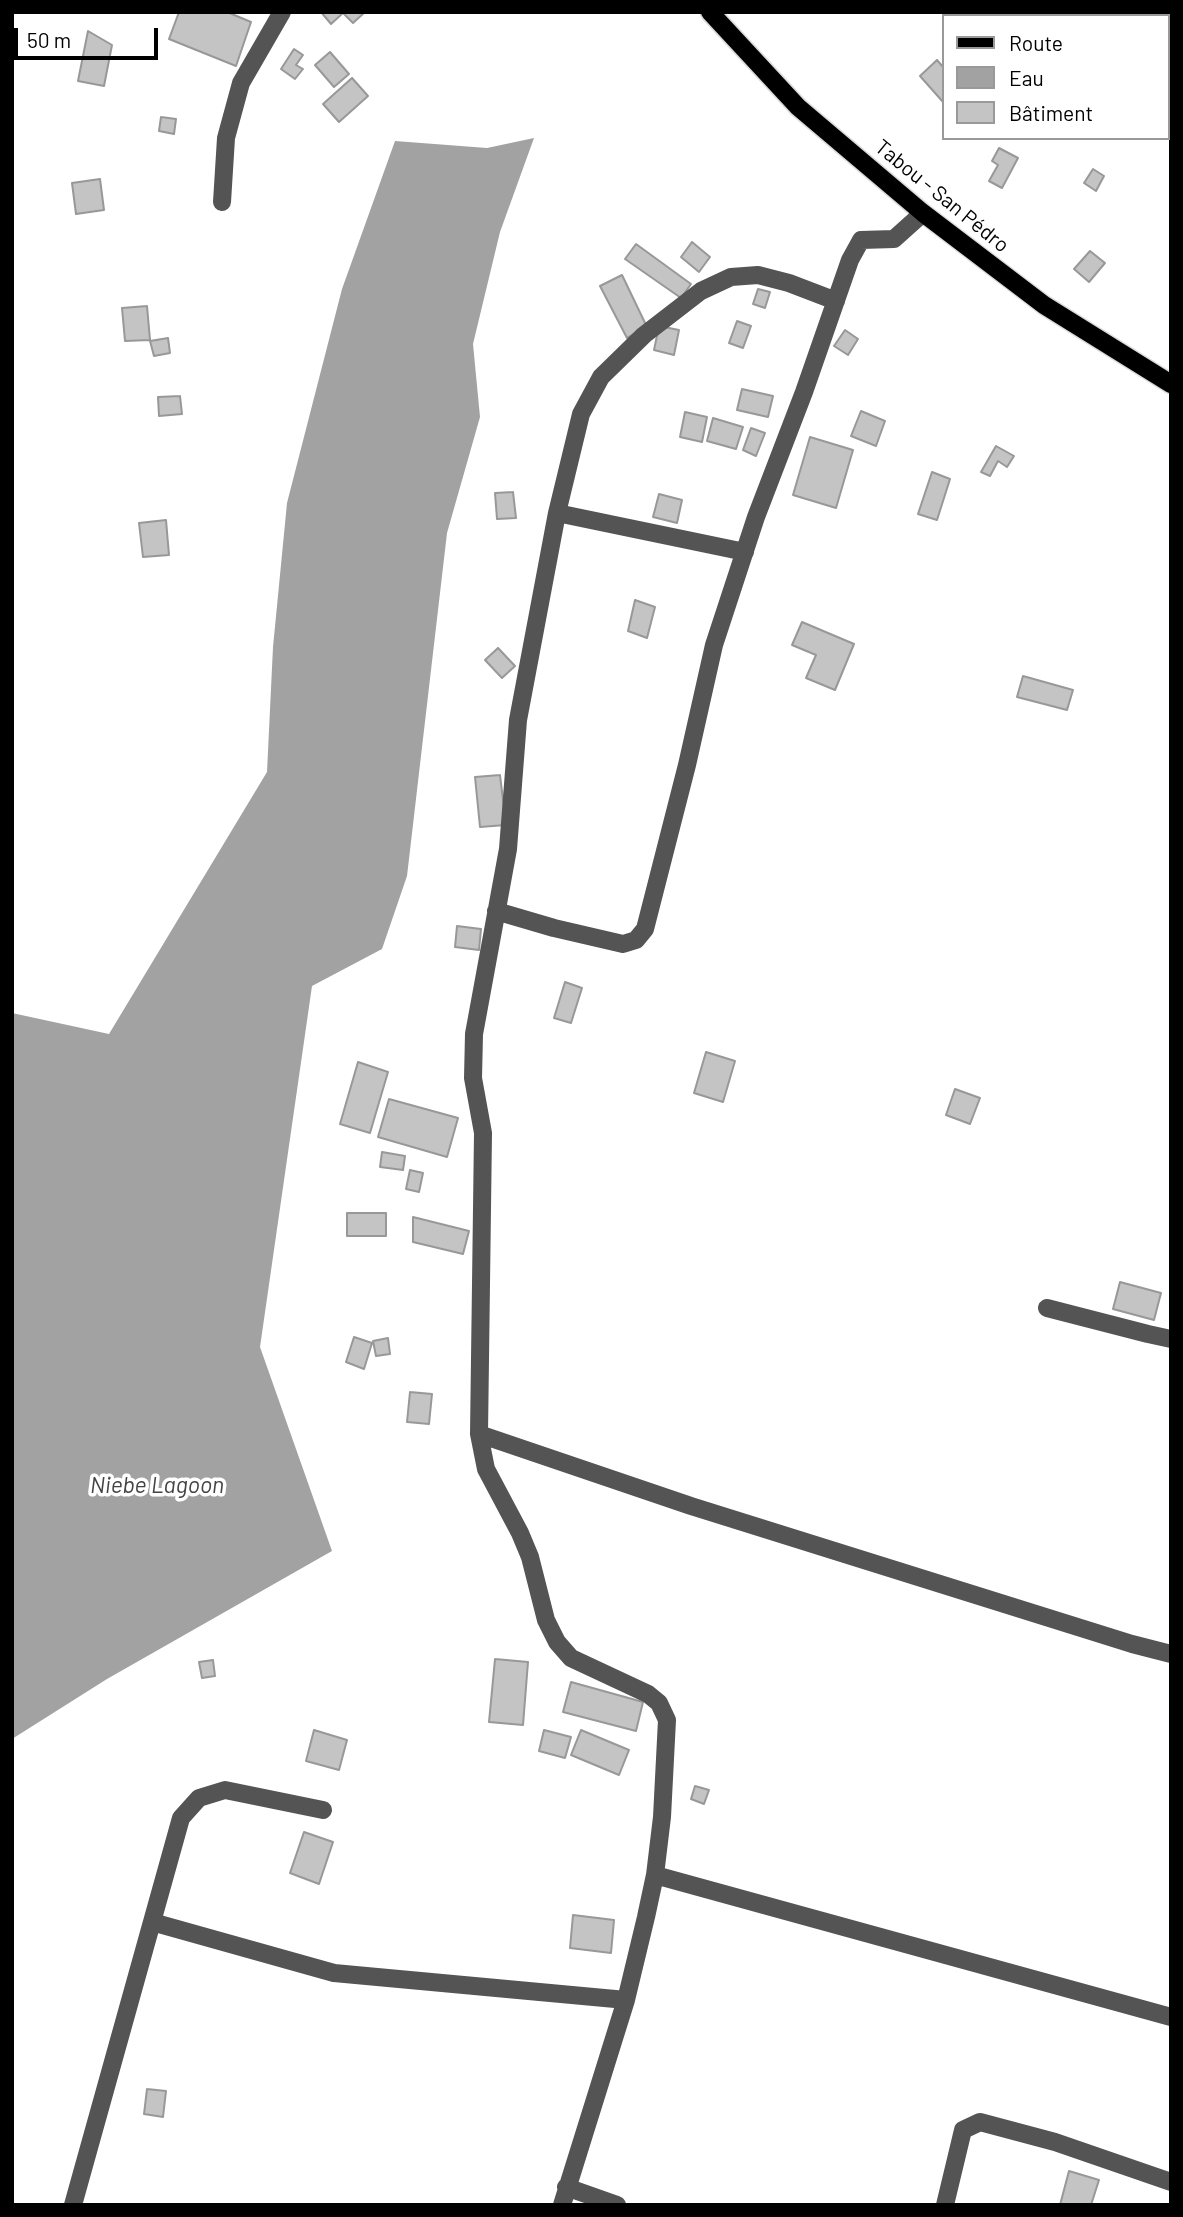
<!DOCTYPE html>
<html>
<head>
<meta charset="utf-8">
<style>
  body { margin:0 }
  #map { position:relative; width:1183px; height:2217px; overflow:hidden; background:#fff; font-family:Barlow,sans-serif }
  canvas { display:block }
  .frame { position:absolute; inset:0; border:14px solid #000; pointer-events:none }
  .legend { position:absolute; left:942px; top:14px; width:228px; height:126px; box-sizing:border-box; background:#fff; border:2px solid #999; margin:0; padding:9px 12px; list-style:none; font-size:21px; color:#000 }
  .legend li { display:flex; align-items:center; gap:14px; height:35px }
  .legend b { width:35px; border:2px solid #999 }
  .scale { position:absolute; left:14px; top:28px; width:144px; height:32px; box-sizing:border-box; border:4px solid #000; border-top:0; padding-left:9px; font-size:21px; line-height:24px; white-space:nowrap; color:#000; -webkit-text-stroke:5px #fff; paint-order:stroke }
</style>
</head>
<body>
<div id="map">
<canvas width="1183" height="2217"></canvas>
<div class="frame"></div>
<ul class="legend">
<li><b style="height:9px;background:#000"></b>Route</li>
<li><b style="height:19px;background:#a2a2a2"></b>Eau</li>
<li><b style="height:19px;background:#c4c4c4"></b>Bâtiment</li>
</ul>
<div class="scale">50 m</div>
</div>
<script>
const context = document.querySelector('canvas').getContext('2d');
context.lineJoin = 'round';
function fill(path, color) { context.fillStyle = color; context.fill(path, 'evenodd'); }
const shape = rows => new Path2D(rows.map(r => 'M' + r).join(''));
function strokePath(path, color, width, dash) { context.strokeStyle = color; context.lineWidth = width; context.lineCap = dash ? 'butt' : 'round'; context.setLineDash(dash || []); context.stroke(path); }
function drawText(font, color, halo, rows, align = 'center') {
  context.font = font + ' Barlow,sans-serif'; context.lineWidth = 7; context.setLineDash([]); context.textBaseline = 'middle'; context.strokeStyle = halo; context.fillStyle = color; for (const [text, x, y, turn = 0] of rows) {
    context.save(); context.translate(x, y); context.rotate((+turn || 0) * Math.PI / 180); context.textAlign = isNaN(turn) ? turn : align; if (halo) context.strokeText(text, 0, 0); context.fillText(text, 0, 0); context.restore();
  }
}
fill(shape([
  [534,138,500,232,473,344,480,417,447,533,407,876,382,949,312,986,260,1347,332,1551,107,1679,12,1739,12,1013,109,1034,267,772,273,647,287,503,342,289,395,141,487,148]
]), '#a2a2a2');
const building = shape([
  [179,12,227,12,251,22,236,66,169,39,179,12],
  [321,12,365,12,353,23,343,13,331,24,321,12],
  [88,31,112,45,104,86,78,81,88,31],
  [294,49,303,55,296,65,303,69,295,79,281,69,294,49],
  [330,52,349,74,334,87,315,65,330,52],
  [937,60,943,67,943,102,920,76,937,60],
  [352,78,368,96,339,122,323,104,352,78],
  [161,117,176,119,174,134,159,131,161,117],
  [999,148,1018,158,1002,188,989,181,998,165,992,161,999,148],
  [1093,169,1104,176,1096,191,1084,183,1093,169],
  [100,179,104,210,76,214,72,183,100,179],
  [692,242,710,257,699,272,681,257,692,242],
  [636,244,691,284,681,298,625,259,636,244],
  [1090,251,1105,263,1089,282,1074,269,1090,251],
  [622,275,647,327,627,338,600,286,622,275],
  [758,289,770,292,765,308,753,304,758,289],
  [147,306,150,340,125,341,122,308,147,306],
  [737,321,751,326,743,348,729,343,737,321],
  [659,326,679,330,674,355,654,350,659,326],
  [845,330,858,339,848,355,834,346,845,330],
  [168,338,170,353,154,356,150,341,168,338],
  [742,389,773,396,768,417,737,410,742,389],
  [180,396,182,414,159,416,158,397,180,396],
  [861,411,885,421,876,446,851,436,861,411],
  [685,412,707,417,702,442,680,437,685,412],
  [713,418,743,427,736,449,707,441,713,418],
  [751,428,765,433,756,456,743,450,751,428],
  [810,437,853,450,836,508,793,495,810,437],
  [996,446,1014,456,1007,467,998,461,990,476,981,472,996,446],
  [932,472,950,479,937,520,918,514,932,472],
  [513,492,516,518,497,519,495,493,513,492],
  [659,494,682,500,677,523,653,517,659,494],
  [166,520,169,555,143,557,139,523,166,520],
  [635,600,655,607,647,638,628,631,635,600],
  [802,622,854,644,835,690,806,678,816,655,792,645,802,622],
  [498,648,515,666,502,678,485,660,498,648],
  [1023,676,1073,690,1067,710,1017,697,1023,676],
  [500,775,506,825,480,827,475,777,500,775],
  [457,926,481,929,479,950,455,947,457,926],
  [565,982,582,988,571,1023,554,1018,565,982],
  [706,1052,735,1061,723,1102,694,1093,706,1052],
  [358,1062,388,1072,370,1133,340,1124,358,1062],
  [955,1089,980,1098,970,1124,946,1115,955,1089],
  [389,1099,458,1118,447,1157,378,1137,389,1099],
  [382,1152,405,1156,403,1170,380,1167,382,1152],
  [410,1170,423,1173,419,1192,406,1189,410,1170],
  [347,1213,386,1213,386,1236,347,1236,347,1213],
  [413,1217,469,1231,463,1254,413,1242,413,1217],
  [1120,1282,1161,1293,1154,1320,1113,1309,1120,1282],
  [354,1337,372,1343,364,1369,346,1362,354,1337],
  [388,1338,390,1354,376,1356,373,1341,388,1338],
  [410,1392,432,1394,429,1424,407,1422,410,1392],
  [495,1659,528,1662,523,1725,489,1722,495,1659],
  [213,1660,215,1676,202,1678,199,1662,213,1660],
  [571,1682,643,1702,636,1731,563,1712,571,1682],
  [314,1730,347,1740,339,1770,306,1761,314,1730],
  [544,1730,571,1737,565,1758,539,1751,544,1730],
  [581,1730,629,1750,619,1775,571,1755,581,1730],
  [695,1786,709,1790,704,1804,691,1799,695,1786],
  [304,1832,333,1842,319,1884,290,1873,304,1832],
  [573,1915,614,1920,611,1953,570,1948,573,1915],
  [147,2089,166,2091,163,2117,144,2114,147,2089],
  [1069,2171,1099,2180,1091,2205,1060,2205,1069,2171]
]);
fill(building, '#c4c4c4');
strokePath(building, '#989898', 2);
const major = shape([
  [710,12,798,107,923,213,1044,305,1171,384]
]);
strokePath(major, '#dbdbdb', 21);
strokePath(shape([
  [222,202,226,138,241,83,282,12],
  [557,513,745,552],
  [496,911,554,928,623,944,636,940,645,929,687,765,714,645,756,517,804,392,850,260,861,240,894,239,923,213],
  [1047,1308,1148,1334,1171,1339],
  [479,1434,691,1506,1132,1644,1171,1654],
  [655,1875,1171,2017],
  [152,1922,334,1973,626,2000],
  [566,2187,617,2205],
  [73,2205,181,1818,199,1798,225,1790,323,1810],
  [562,2205,626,2000,646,1917,655,1875,662,1817,667,1720,659,1703,648,1694,571,1658,557,1642,546,1620,530,1557,520,1533,486,1469,479,1434,483,1133,473,1078,474,1034,508,849,518,720,557,513,581,414,601,377,644,335,701,291,731,277,758,275,789,283,836,301],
  [945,2205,963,2130,980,2122,1055,2142,1171,2182]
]), '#545454', 18);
strokePath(major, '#000', 18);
drawText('21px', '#000', '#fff', [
  ["Tabou - San Pédro",942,196,39]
]);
drawText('italic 23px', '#434343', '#fff', [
  ["Niebe Lagoon",157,1485]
]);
</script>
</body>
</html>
